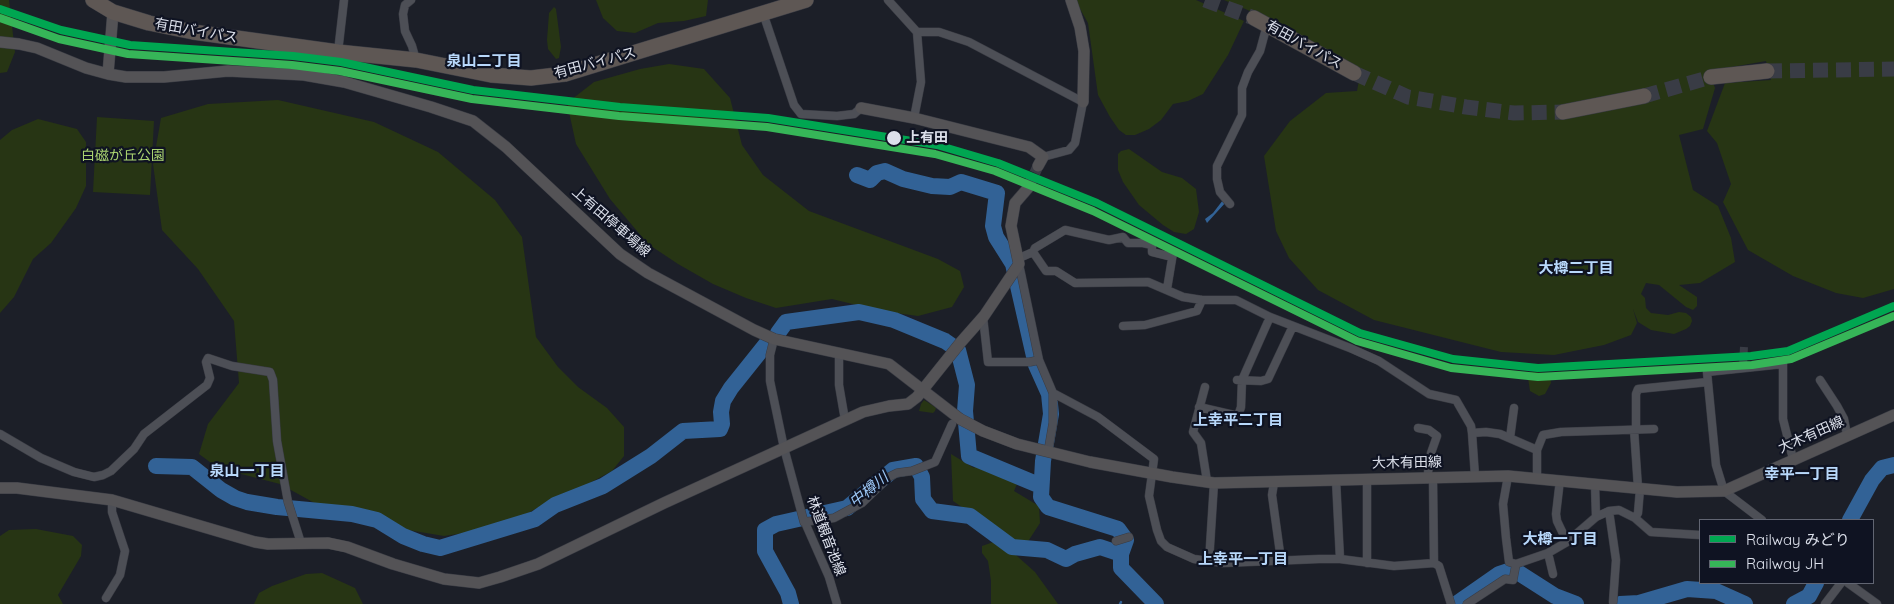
<!DOCTYPE html>
<html>
<head>
<meta charset="utf-8">
<style>
  body { margin:0 }
  #map { position:relative; width:1894px; height:604px; overflow:hidden; background:#1c1f28; font-family:Quicksand,"Noto Sans JP",sans-serif }
  canvas { display:block }
  .legend { position:absolute; left:1699px; top:519px; width:175px; height:65px; box-sizing:border-box; background:#0f1322; border:1px solid #616572; margin:0; padding:6px 9px; list-style:none; font-size:15px; color:#dce0eb }
  .legend li { display:flex; align-items:center; gap:10px; height:25px }
  .legend b { width:25px; border:1px solid #616572 }
</style>
</head>
<body>
<div id="map">
<canvas width="1894" height="604"></canvas>
<ul class="legend">
<li><b style="height:6px;background:#00a651"></b>Railway みどり</li>
<li><b style="height:6px;background:#36b558"></b>Railway JH</li>
</ul>
</div>
<script>
const context = document.querySelector('canvas').getContext('2d');
context.lineJoin = 'round';
function fill(path, color) { context.fillStyle = color; context.fill(path, 'evenodd'); }
const shape = rows => new Path2D(rows.map(r => 'M' + r).join(''));
function strokePath(path, color, width, dash) { context.strokeStyle = color; context.lineWidth = width; context.lineCap = dash ? 'butt' : 'round'; context.setLineDash(dash || []); context.stroke(path); }
function drawText(font, color, halo, rows, align = 'center') {
  context.font = font + ' Quicksand,"Noto Sans JP",sans-serif'; context.lineWidth = 4.5; context.setLineDash([]); context.textBaseline = 'middle'; context.strokeStyle = halo; context.fillStyle = color; for (const [text, x, y, turn = 0] of rows) {
    context.save(); context.translate(x, y); context.rotate((+turn || 0) * Math.PI / 180); context.textAlign = isNaN(turn) ? turn : align; if (halo) context.strokeText(text, 0, 0); context.fillText(text, 0, 0); context.restore();
  }
}
fill(shape([
  [0,0,9,0,15,52,7,72,0,73],
  [596,0,708,0,706,16,684,21,658,23,635,33,617,31,603,18],
  [1075,0,1196,0,1244,21,1228,55,1203,94,1188,101,1173,104,1161,120,1149,129,1135,135,1126,135,1119,130,1110,117,1098,95,1088,23],
  [1224,0,1894,0,1894,289,1863,298,1836,293,1793,276,1748,250,1723,202,1731,184,1717,143,1707,131,1725,83,1771,80,1766,61,1709,71,1715,88,1703,129,1679,135,1693,190,1718,206,1731,238,1735,262,1700,283,1679,285,1697,297,1697,306,1693,310,1686,307,1659,285,1646,283,1641,294,1645,298,1646,308,1651,313,1668,315,1679,312,1686,313,1691,317,1692,321,1690,326,1686,329,1674,334,1651,330,1638,322,1633,309,1637,323,1631,335,1604,345,1554,355,1501,352,1374,320,1318,290,1289,258,1276,231,1264,156,1290,121,1326,93,1357,91,1361,69,1250,11],
  [554,7,556,9,561,47,559,58,556,59,548,49,547,40,549,13],
  [669,64,704,69,730,98,742,145,763,175,809,211,938,259,960,271,964,287,952,307,918,316,881,311,832,299,776,308,746,298,713,284,678,264,648,244,610,199,576,144,567,103,594,82,640,69],
  [278,100,374,122,438,152,495,200,522,237,536,337,558,367,578,387,607,408,624,427,624,456,612,471,569,494,537,508,504,527,444,536,390,527,329,511,280,484,218,468,199,454,208,424,239,383,234,321,198,269,162,230,153,164,161,118,208,104],
  [97,117,154,121,150,195,93,192],
  [38,119,77,129,86,142,86,186,76,208,51,243,33,259,14,297,0,313,0,140,12,130],
  [1129,149,1162,172,1182,178,1196,189,1199,212,1194,229,1186,234,1174,232,1163,225,1139,205,1123,182,1118,170,1118,154,1121,151],
  [1531,372,1545,373,1550,376,1551,383,1545,394,1539,396,1530,391,1528,378],
  [924,400,932,405,936,408,935,411,933,413,919,411,921,404],
  [951,454,974,468,977,464,1017,484,1014,491,1039,506,1040,523,1027,543,1013,542,953,501],
  [36,529,73,536,82,545,81,556,58,595,63,604,0,604,0,536,9,530],
  [999,540,1035,572,1058,604,991,604,991,581,988,561,982,553,982,546],
  [322,573,355,588,363,604,254,604,259,593,272,586,306,574]
]), '#273514');
fill(shape([
  [1223,200,1226,202,1207,223,1205,219,1213,213]
]), '#326296');
strokePath(shape([
  [1120,604,1121,602]
]), '#326296', 2.5);
strokePath(shape([
  [857,175,870,180,877,173,885,171,903,179,932,186,950,187,961,182,997,193,993,226,996,237,1013,264,1036,365,1049,394,1051,414,1043,461,1041,497,1048,507,1118,529,1126,540,1121,554,1121,568,1156,604],
  [778,333,786,322,859,312,894,320,945,341,958,350,967,385,965,411,969,456,1041,486],
  [156,466,192,467,221,490,235,498,247,502,277,507,352,514,377,520,403,536,423,544,440,548,535,519,555,505,603,486,651,456,683,431,720,429,722,424,721,412,723,401,731,388,767,343],
  [1850,520,1872,480,1882,468,1894,465],
  [791,604,788,593,765,551,765,530,776,524,847,508,893,470,916,466,922,477,923,499,932,511,970,516,1012,547,1047,550,1066,559,1075,554,1100,547,1121,554],
  [1456,604,1499,574,1508,571,1519,573,1555,596,1576,604],
  [1620,604,1639,603,1687,589,1716,591,1745,604],
  [1794,604,1809,596,1816,583]
]), '#326296', 16);
strokePath(shape([
  [1743,367,1744,346]
]), '#393c45', 8, [8, 4]);
strokePath(shape([
  [1028,188,1038,166]
]), '#393c45', 11, [11, 5.5]);
strokePath(shape([
  [1205,0,1254,18],
  [1767,71,1894,69],
  [1354,73,1408,97,1466,107,1514,113,1563,112],
  [1644,96,1711,77]
]), '#393c45', 15, [15, 8]);
const street = shape([
  [411,0,405,5,403,14,405,31,412,46,416,60],
  [888,0,917,32,939,32,969,42,1083,102,1075,143,1069,150,1043,157],
  [763,13,794,105,801,114,837,116,854,114,861,108],
  [338,52,344,0],
  [914,118,921,82,917,32],
  [1230,204,1220,192,1217,179,1217,166,1242,115,1242,88,1248,72,1260,51,1267,25],
  [1033,252,1035,248,1065,230,1109,240,1123,237,1128,243,1143,243,1152,245,1152,252,1172,257],
  [1017,259,1033,252,1046,271,1056,271,1075,283,1148,282,1183,297,1202,300,1236,300,1270,317,1350,348,1379,361,1429,394,1456,400,1471,426,1472,433],
  [1019,264,1039,360,1053,393,1053,423,1048,452],
  [1167,289,1173,253],
  [983,317,988,362,1030,362,1039,360],
  [1123,326,1145,325,1197,311,1202,300],
  [774,339,770,355,770,381,784,448,804,522,834,518,862,503,889,477,897,473,912,471,935,462,952,424],
  [839,352,839,385,845,420],
  [1237,380,1261,381,1268,379,1293,326],
  [1820,380,1837,406,1844,419,1847,435],
  [1205,387,1193,432,1201,443,1207,481],
  [1053,393,1098,417,1154,459,1149,496,1157,530,1161,541,1167,547,1194,559,1223,563,1319,559,1340,559,1394,566,1434,563,1439,566,1451,604],
  [1199,407,1238,416,1241,407,1242,380,1270,317],
  [1418,428,1429,430,1437,436,1431,453,1427,479],
  [1634,429,1638,488],
  [1636,429,1636,394,1638,389,1708,382],
  [0,434,41,458,74,472,94,477,103,475,111,471,134,449,144,434,207,385,210,378,206,362,208,358,232,366,270,372,273,380,277,441,288,502,301,543],
  [1510,438,1514,408],
  [1475,476,1472,433,1486,432,1500,434,1537,450],
  [1508,476,1503,504,1506,538,1509,562,1516,564,1548,553,1567,542,1596,517,1609,511,1619,510,1635,518,1651,532,1700,535],
  [1433,478,1434,563],
  [1537,478,1537,450,1543,435,1561,432,1654,429],
  [1367,479,1367,563],
  [1336,480,1340,559],
  [1560,480,1556,514,1557,521,1567,542],
  [1274,483,1272,495,1281,560],
  [1595,484,1596,517],
  [1609,511,1616,560,1613,602],
  [803,518,829,577,837,604],
  [1635,518,1638,513,1640,489],
  [1762,520,1724,491,1716,465,1707,372,1783,364,1783,419,1793,459],
  [1116,541,1129,537],
  [1548,553,1553,574],
  [1209,562,1214,483],
  [1848,583,1877,604],
  [106,598,120,575,125,551,112,512,112,500],
  [1467,604,1505,579,1513,580,1516,564],
  [1825,604,1841,583]
]);
const secondary = shape([
  [1071,0,1080,27,1084,51,1083,102],
  [0,42,19,44,37,48,86,68,108,74,126,77,164,77,228,71,304,75,344,82,431,107,473,121,506,147,620,254,648,273,754,330,774,339,889,364,960,419,983,431,1017,444,1090,462,1172,477,1214,483,1508,476,1677,492,1724,491,1894,415],
  [108,74,113,12],
  [861,108,914,118,1029,147,1043,157,1038,166],
  [0,488,17,488,112,500,255,542,268,544,328,543,347,547,393,564,444,579,479,583,500,577,538,564,664,503,863,412,889,406,908,404,917,397,961,342,984,316,1019,264,1011,226,1015,203,1028,188]
]);
const highway = shape([
  [93,0,113,12,149,23,193,32,338,52,416,60,491,75,531,78,565,74,806,0],
  [1254,18,1354,73],
  [1711,77,1767,71],
  [1563,112,1644,96]
]);
strokePath(street, '#3a3c44', 9);
strokePath(secondary, '#3a3c44', 12);
strokePath(highway, '#3a3c44', 16);
strokePath(street, '#4d4f56', 8);
strokePath(secondary, '#545356', 11);
strokePath(highway, '#5e5754', 15);
strokePath(shape([
  [0,9,61,30,130,45,293,56,341,62,473,90,620,107,768,118,937,145,998,163,1097,203,1360,333,1453,359,1538,368,1751,356,1788,351,1894,306]
]), '#00a651', 8);
strokePath(shape([
  [0,18,59,39,128,54,292,65,340,71,472,99,619,116,767,127,935,154,995,171,1093,211,1357,341,1451,368,1538,377,1752,365,1791,359,1894,316]
]), '#36b558', 8);
for (const [x, y, r, color] of [
  [894,138,8,"#dce0eb"]
]) { const dot = new Path2D(); dot.arc(x, y, r, 0, 2 * Math.PI); context.fillStyle = color; context.fill(dot); strokePath(dot, '#0f1322', 2); }
drawText('14px', '#dce0eb', '#0f1322', [
  ["有田バイパス",196,31,10],
  ["有田バイパス",1304,45,29],
  ["有田バイパス",595,63,-15],
  ["上有田停車場線",611,222,41],
  ["大木有田線",1811,435,-24],
  ["大木有田線",1407,463,-1],
  ["林道観音池線",826,536,69]
]);
drawText('bold 14px', '#dce0eb', '#0f1322', [
  ["上有田",906,138]
], 'left');
drawText('14px', '#aad370', '#0f1322', [
  ["白磁が丘公園",123,156]
]);
drawText('bold 15px', '#b8d8fb', '#0f1322', [
  ["泉山二丁目",484,61],
  ["大樽二丁目",1576,268],
  ["上幸平二丁目",1238,420],
  ["泉山一丁目",247,471],
  ["幸平一丁目",1802,474],
  ["大樽一丁目",1560,539],
  ["上幸平一丁目",1243,559]
]);
drawText('italic 15px', '#9cc7f6', '#0f1322', [
  ["中樽川",869,490,-39]
]);
</script>
</body>
</html>
